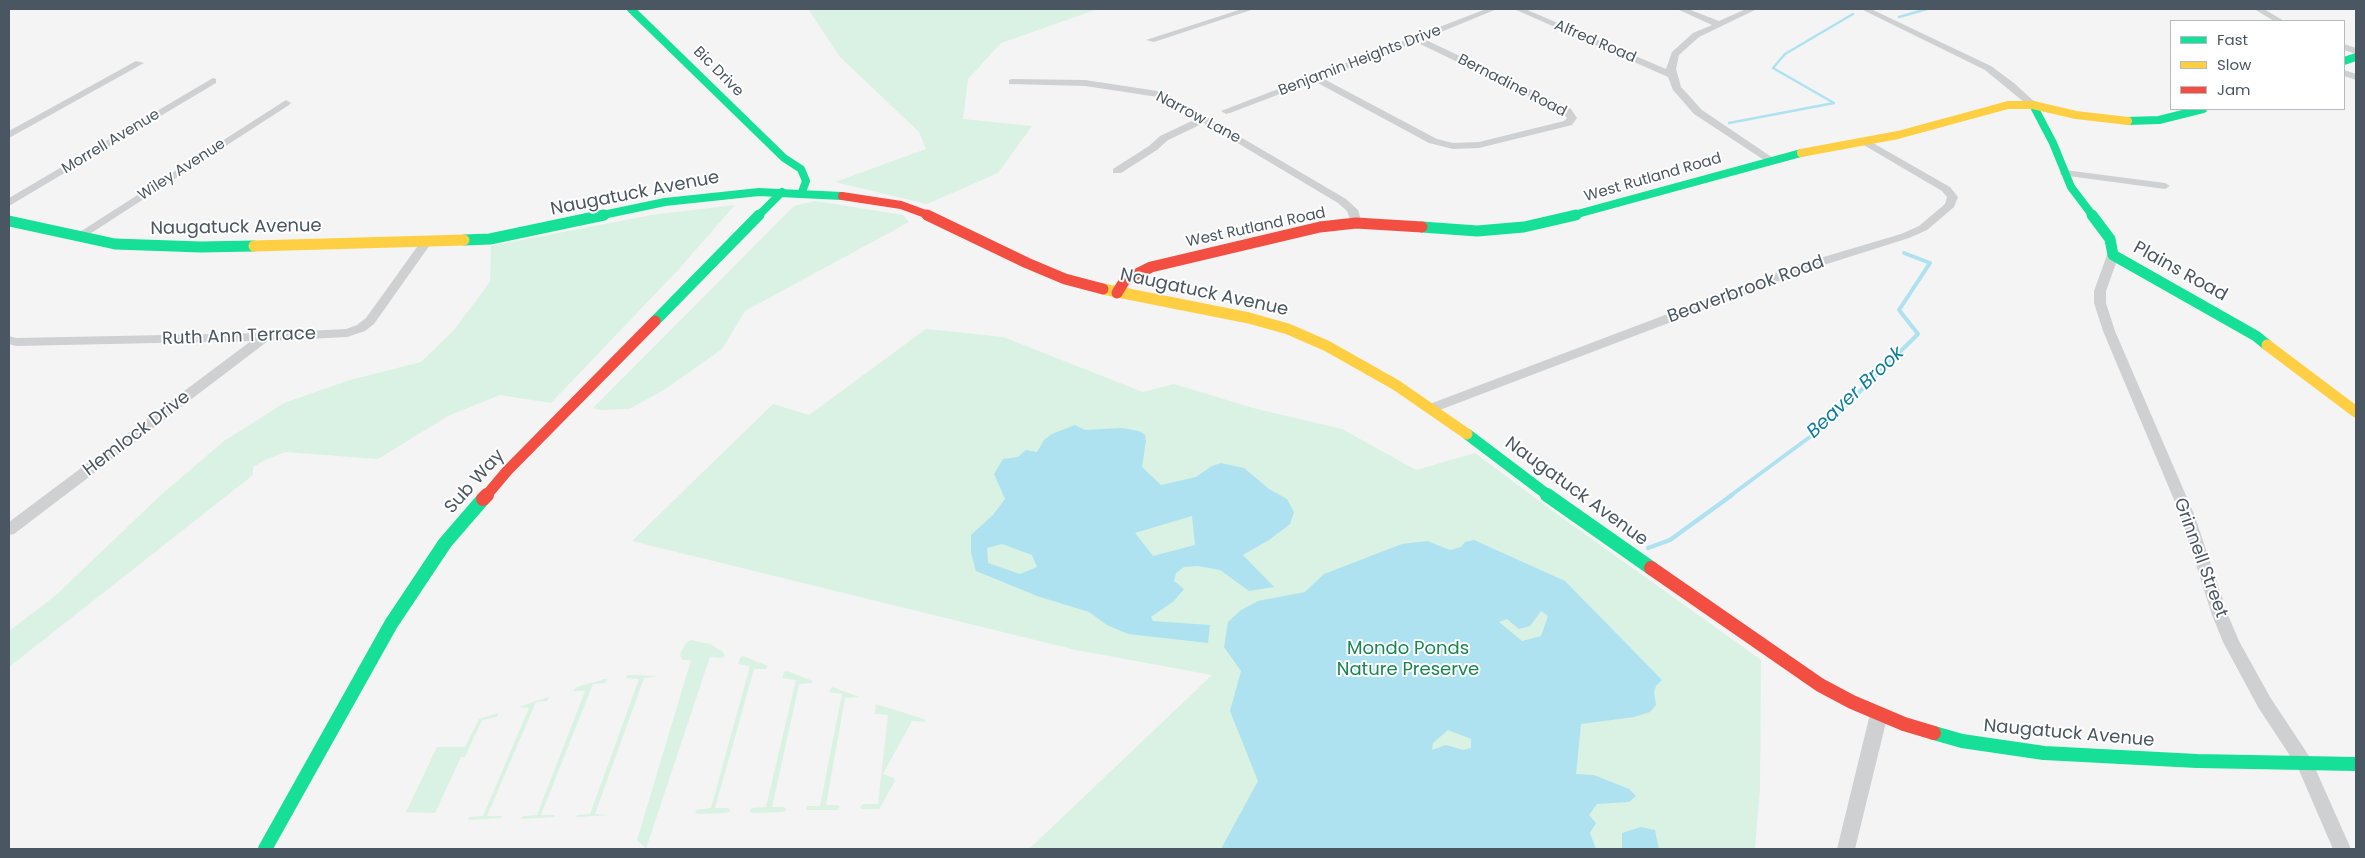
<!DOCTYPE html>
<html>
<head>
<meta charset="utf-8">
<style>
  body { margin:0 }
  #map { position:relative; width:2365px; height:858px; overflow:hidden; background:#f4f4f4; font-family:Poppins,sans-serif }
  canvas { display:block }
  .frame { position:absolute; inset:0; border:10px solid #4a5661; pointer-events:none }
  .legend { position:absolute; left:2170px; top:20px; width:175px; height:90px; box-sizing:border-box; background:#fff; border:1px solid #b7bbc0; margin:0; padding:6px 9px; list-style:none; font-size:15px; color:#4a5661 }
  .legend li { display:flex; align-items:center; gap:10px; height:25px }
  .legend b { width:25px; border:1px solid #b7bbc0 }
</style>
</head>
<body>
<div id="map">
<canvas width="2365" height="858"></canvas>
<div class="frame"></div>
<ul class="legend">
<li><b style="height:6px;background:#16e098"></b>Fast</li>
<li><b style="height:6px;background:#ffcf43"></b>Slow</li>
<li><b style="height:6px;background:#f24e42"></b>Jam</li>
</ul>
</div>
<script>
const context = document.querySelector('canvas').getContext('2d');
context.lineJoin = 'round';
function fill(path, color) { context.fillStyle = color; context.fill(path, 'evenodd'); }
const shape = rows => new Path2D(rows.map(r => 'M' + r).join(''));
function strokePath(path, color, width, dash) { context.strokeStyle = color; context.lineWidth = width; context.lineCap = dash ? 'butt' : 'round'; context.setLineDash(dash || []); context.stroke(path); }
function drawText(font, color, halo, rows, align = 'center') {
  context.font = font + ' Poppins,sans-serif'; context.lineWidth = 4; context.setLineDash([]); context.textBaseline = 'middle'; context.strokeStyle = halo; context.fillStyle = color; for (const [text, x, y, turn = 0] of rows) {
    context.save(); context.translate(x, y); context.rotate((+turn || 0) * Math.PI / 180); context.textAlign = isNaN(turn) ? turn : align; if (halo) context.strokeText(text, 0, 0); context.fillText(text, 0, 0); context.restore();
  }
}
fill(shape([
  [808,9,1098,9,1001,43,968,79,963,119,1032,126,998,173,927,204,835,182,926,149,919,132,840,57],
  [815,201,903,215,909,222,745,311,722,349,664,390,629,409,600,410,593,408,794,206],
  [735,205,678,270,551,403,500,395,448,416,378,459,285,452,263,461,253,467,253,475,9,667,9,631,55,596,162,494,224,441,284,403,350,380,421,362,454,330,490,282,491,246,651,215],
  [926,329,1003,337,1143,392,1174,384,1253,408,1342,429,1416,470,1475,453,1550,509,1761,660,1760,788,1755,849,1029,849,1212,675,1076,650,632,541,773,404,809,415],
  [691,640,710,644,722,651,725,656,722,658,710,657,646,849,637,840,691,660,682,660,680,654,686,643],
  [743,656,768,666,765,669,754,669,715,808,728,808,730,811,726,813,697,814,695,811,697,810,711,808,750,666,738,664,740,658],
  [787,671,813,681,811,683,799,684,772,807,784,807,786,810,783,812,752,813,750,811,752,808,766,807,796,680,782,678,784,672],
  [628,675,659,676,644,678,595,814,609,815,576,817,577,815,590,814,639,679,626,678],
  [605,679,607,679,605,683,593,684,541,815,554,815,554,817,521,819,523,816,537,815,585,691,573,691,577,687],
  [832,687,859,697,845,698,826,805,838,805,840,807,837,810,806,810,807,806,820,806,842,694,829,692],
  [549,697,547,701,536,702,487,816,502,816,501,818,468,820,469,817,483,816,529,708,518,707],
  [876,704,924,719,926,722,912,721,883,774,894,778,895,781,879,809,862,809,860,807,863,804,878,804,888,715,875,714],
  [498,713,497,717,482,720,465,757,461,757,435,813,406,812,437,747,465,747,479,719]
]), '#d9f2e3');
fill(shape([
  [1075,425,1085,430,1122,428,1139,431,1145,435,1146,441,1142,467,1161,485,1196,477,1212,466,1221,463,1244,468,1269,489,1287,499,1294,512,1290,524,1269,540,1243,555,1274,587,1249,591,1220,570,1198,566,1184,567,1176,573,1174,581,1184,589,1174,601,1151,617,1153,621,1210,625,1208,643,1128,634,1107,625,1089,612,1037,596,976,571,971,553,971,535,993,515,1005,499,994,474,1003,459,1018,457,1026,450,1037,452,1044,440,1052,434],
  [1192,516,1195,545,1153,556,1135,533],
  [1002,544,1032,555,1037,567,1020,574,988,563,987,548],
  [1474,540,1565,581,1662,680,1656,686,1654,692,1656,705,1650,712,1634,717,1581,724,1576,774,1594,775,1629,789,1636,796,1629,802,1597,804,1589,815,1596,823,1590,833,1596,849,1221,849,1258,781,1230,711,1241,671,1224,647,1228,622,1241,610,1258,601,1305,592,1324,574,1402,544,1427,541,1450,550,1461,547,1465,542],
  [1541,611,1548,616,1541,636,1522,641,1499,622,1507,619,1519,629,1530,626],
  [1448,730,1471,739,1471,748,1463,750,1446,745,1432,750,1433,743],
  [1641,827,1655,830,1659,849,1622,849,1622,833]
]), '#aee2f0');
strokePath(shape([
  [1899,17,1927,9],
  [1729,123,1834,103,1773,68,1785,54,1853,14]
]), '#aee2f0', 2.5);
strokePath(shape([
  [1730,496,1826,425,1918,334,1899,310,1930,263,1904,253]
]), '#aee2f0', 4);
strokePath(shape([
  [1648,548,1670,540,1732,495]
]), '#aee2f0', 4.5);
fill(shape([
  [1242,9,1254,9,1154,42,1146,40,1242,9],
  [1486,9,1497,9,1424,39,1571,109,1577,118,1572,125,1479,148,1453,149,1429,143,1314,81,1230,113,1226,114,1221,111,1486,9],
  [1416,42,1563,113,1567,118,1564,121,1479,142,1453,143,1437,139,1322,78,1416,42],
  [1514,9,1525,9,1666,69,1672,52,1693,33,1712,25,1677,9,1688,9,1719,21,1746,9,1757,9,1699,37,1679,55,1676,69,1681,87,1702,110,1776,160,1771,163,1767,162,1694,114,1673,90,1668,77,1514,9],
  [1861,9,1871,9,1991,66,2014,83,2038,105,2036,107,2030,107,1985,70,1861,9],
  [2254,9,2264,9,2284,21,2274,21,2254,9],
  [2344,44,2356,48,2356,54,2344,50,2344,44],
  [136,61,144,63,9,138,9,131,136,61],
  [2344,70,2356,74,2356,80,2344,76,2344,70],
  [213,78,216,79,216,83,9,206,9,198,213,78],
  [1012,79,1085,80,1164,92,1346,199,1358,210,1362,223,1360,225,1352,225,1347,211,1338,203,1204,123,1168,140,1157,150,1121,173,1113,173,1113,169,1149,146,1160,136,1196,119,1158,97,1085,86,1009,84,1009,80,1012,79],
  [286,100,291,103,289,105,82,239,74,239,72,237,286,100],
  [1866,139,1950,187,1958,197,1954,207,1927,230,1909,238,1808,270,1437,411,1427,411,1425,408,1427,405,1800,264,1901,234,1919,226,1945,204,1947,197,1942,191,1862,144,1861,142,1866,139],
  [2065,170,2165,183,2170,186,2165,189,2061,175,2060,173,2065,170],
  [426,239,432,242,374,324,365,331,347,337,268,341,14,534,9,535,9,522,251,341,16,346,9,344,9,336,16,338,265,333,346,329,357,325,366,318,422,240,426,239],
  [2113,251,2119,255,2106,291,2106,303,2115,331,2194,514,2228,615,2239,641,2270,697,2311,759,2351,849,2333,849,2298,768,2258,707,2223,642,2212,615,2180,514,2103,331,2094,303,2094,291,2107,255,2113,251],
  [1879,707,1885,709,1888,714,1855,849,1837,849,1870,714,1873,709,1879,707]
]), '#ced0d2');
strokePath(shape([
  [631,9,784,158,801,169,806,181,802,192],
  [2344,61,2356,57],
  [2033,105,2053,143,2071,187,2093,216],
  [2128,121,2159,120,2203,109],
  [598,216,665,202,759,192,842,196],
  [758,216,782,192],
  [1570,216,1801,153]
]), '#16e098', 8);
strokePath(shape([
  [2092,215,2110,239,2113,255,2256,336,2267,345],
  [9,221,115,244,201,247,254,246],
  [1422,227,1477,231,1524,227,1576,215],
  [464,240,490,239,604,215],
  [655,321,759,215],
  [1467,434,1549,496]
]), '#16e098', 11);
strokePath(shape([
  [1547,495,1651,568],
  [1934,733,1962,741,2044,753,2197,761,2356,764],
  [265,849,391,624,445,543,483,499]
]), '#16e098', 14);
strokePath(shape([
  [1801,153,1898,135,2008,105,2033,105,2076,115,2128,121]
]), '#ffcf43', 8);
strokePath(shape([
  [254,246,464,240],
  [1103,289,1249,318,1288,329,1327,346,1396,385,1467,434],
  [2267,345,2356,412]
]), '#ffcf43', 11);
strokePath(shape([
  [842,196,901,205,931,216]
]), '#f24e42', 8);
strokePath(shape([
  [927,215,1027,263,1065,279,1103,289],
  [1117,293,1125,280,1151,267,1320,227,1356,223,1422,227],
  [486,496,507,471,655,321]
]), '#f24e42', 11);
strokePath(shape([
  [483,499,487,495],
  [1651,568,1820,685,1852,702,1904,724,1934,733]
]), '#f24e42', 14);
drawText('15px', '#4a5661', '#fff', [
  ["Alfred Road",1595,42,23],
  ["Benjamin Heights Drive",1360,61,-21],
  ["Bic Drive",718,72,45],
  ["Bernadine Road",1512,86,27],
  ["Narrow Lane",1198,118,28],
  ["Morrell Avenue",111,142,-31],
  ["Wiley Avenue",182,170,-33],
  ["West Rutland Road",1653,178,-16],
  ["West Rutland Road",1256,228,-12]
]);
drawText('18px', '#4a5661', '#fff', [
  ["Naugatuck Avenue",635,194,-11],
  ["Naugatuck Avenue",236,228,-1],
  ["Plains Road",2180,272,29],
  ["Beaverbrook Road",1746,290,-20],
  ["Naugatuck Avenue",1204,293,12],
  ["Ruth Ann Terrace",239,337,-2],
  ["Hemlock Drive",137,434,-37],
  ["Sub Way",475,482,-48],
  ["Naugatuck Avenue",1576,492,36],
  ["Grinnell Street",2200,558,70],
  ["Naugatuck Avenue",2069,734,5]
]);
drawText('18px', '#17864f', '#fff', [
  ["Mondo Ponds",1408,649],
  ["Nature Preserve",1408,670]
]);
drawText('italic 19px', '#0c7c9b', '#fff', [
  ["Beaver Brook",1856,393,-43]
]);
</script>
</body>
</html>
